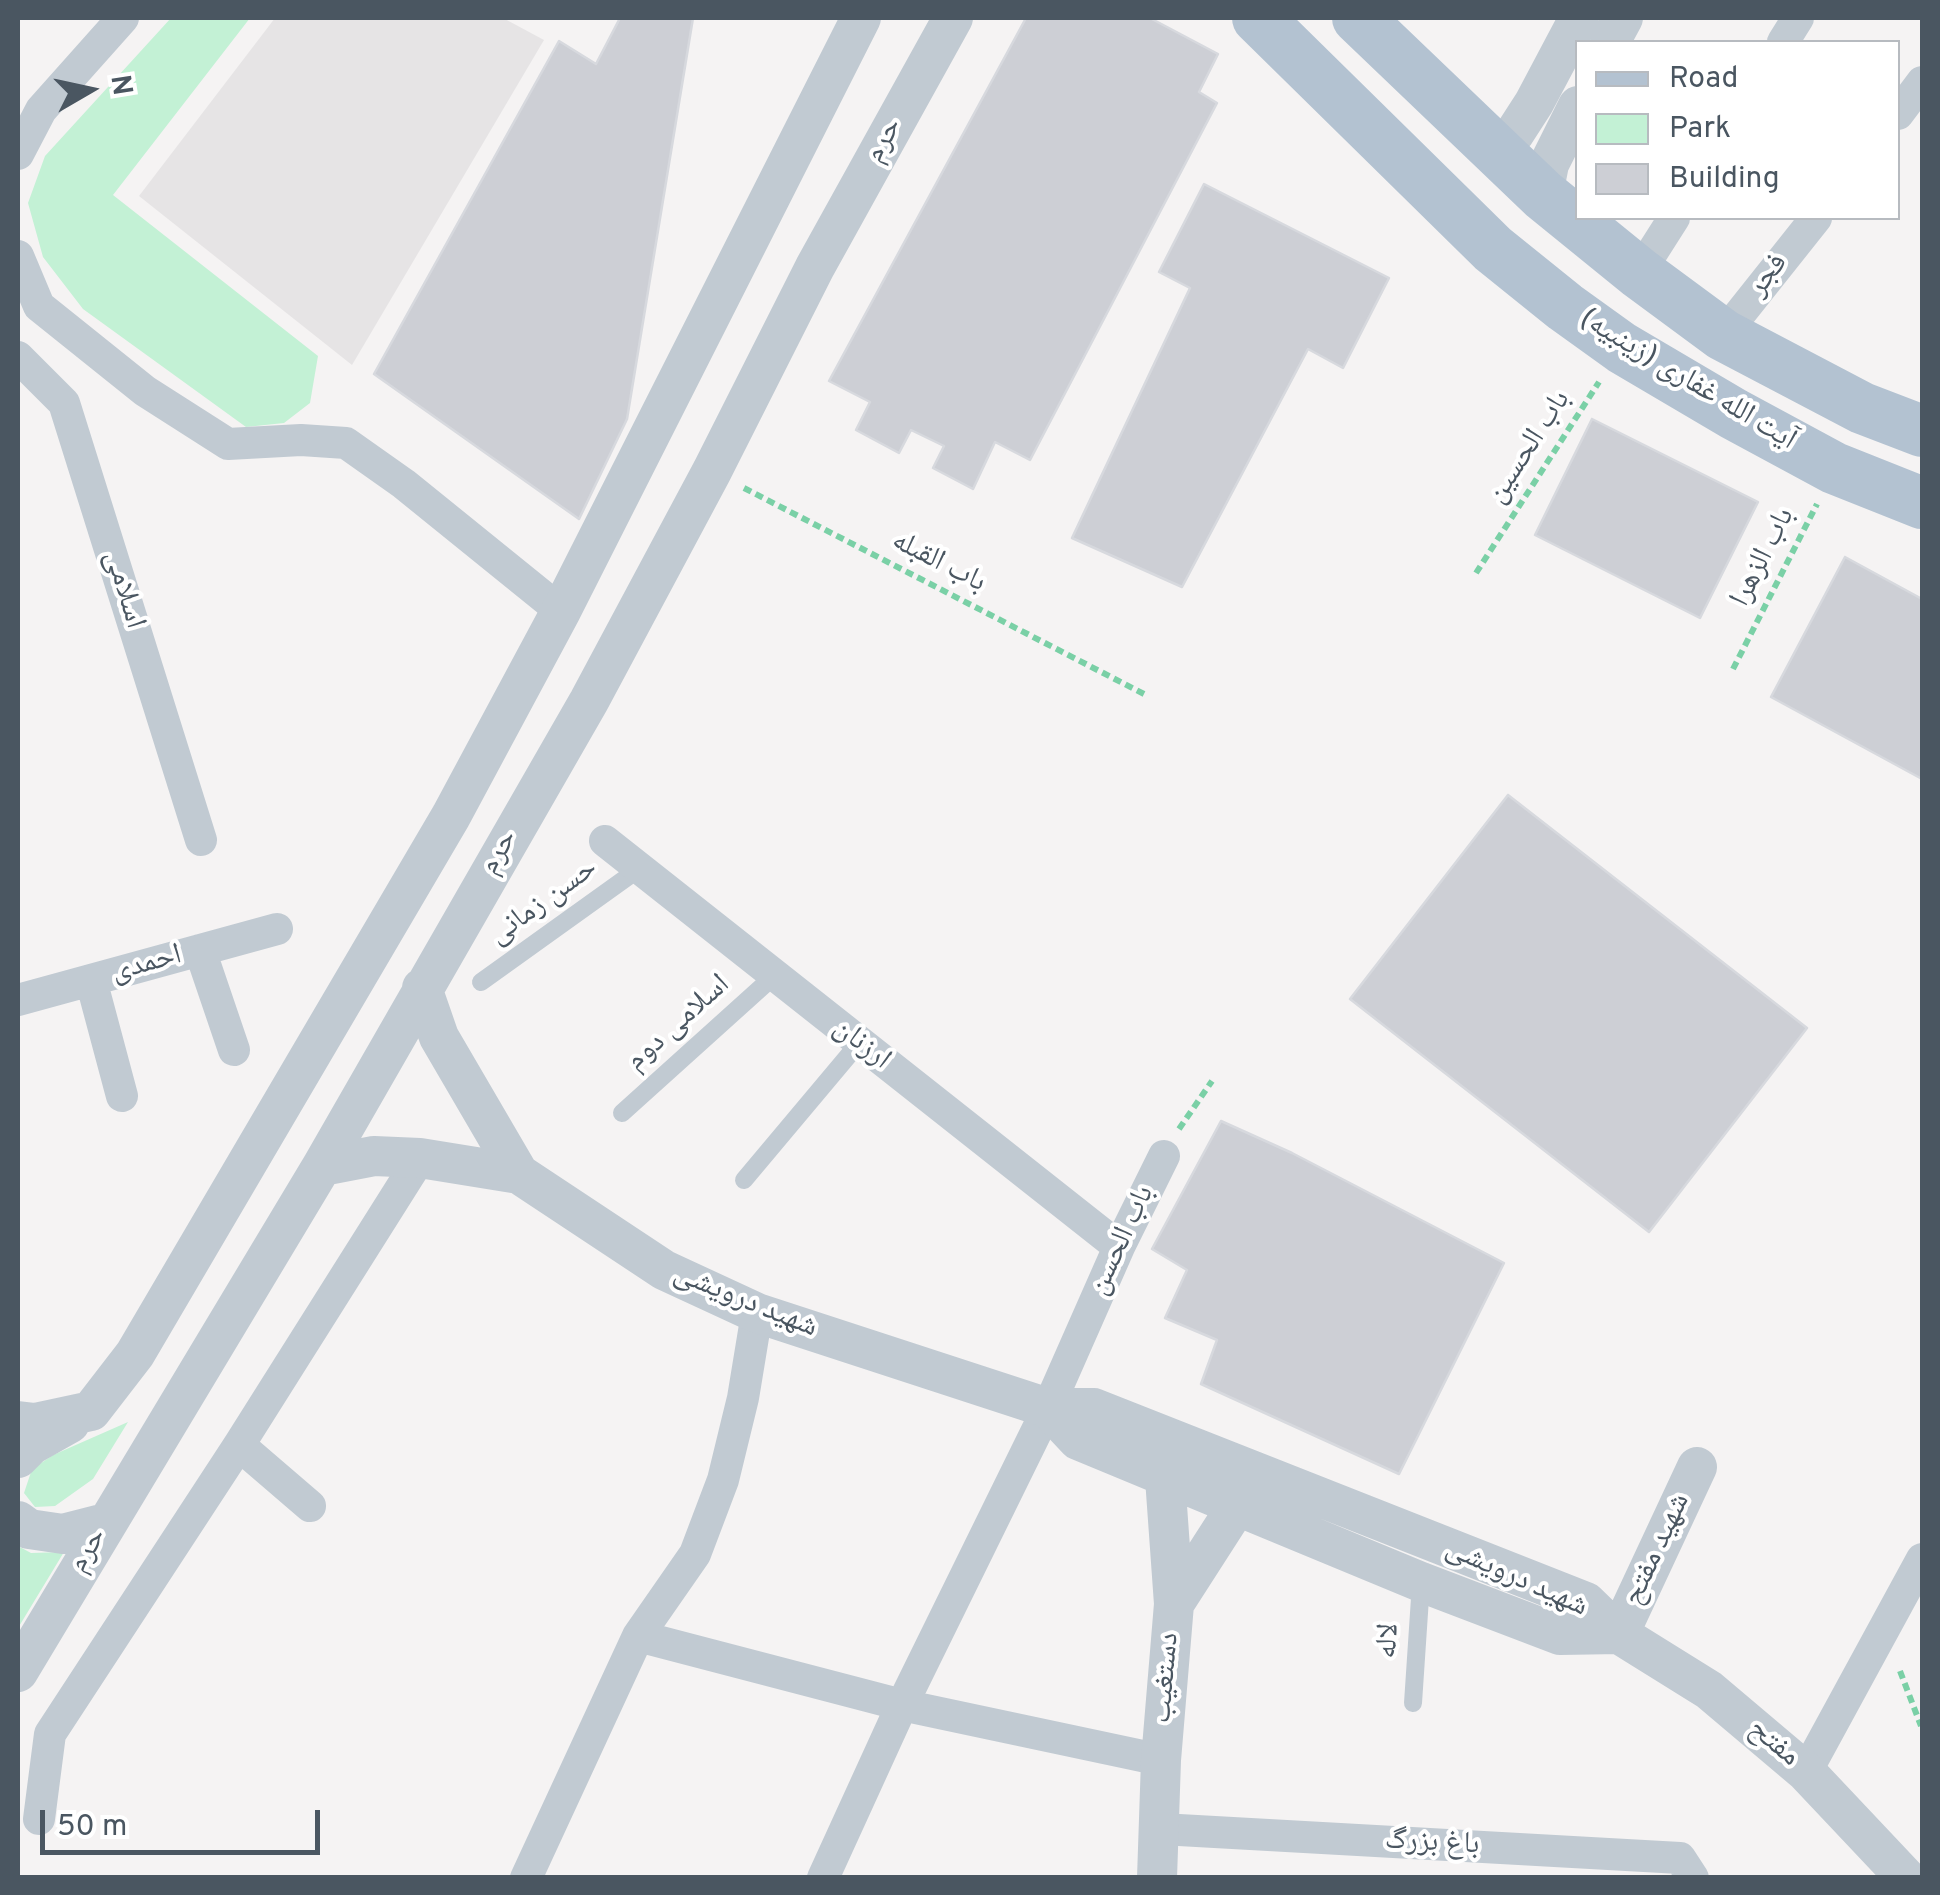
<!DOCTYPE html>
<html>
<head>
<meta charset="utf-8">
<style>
  body { margin:0 }
  #map { position:relative; width:1940px; height:1895px; overflow:hidden; background:#f5f3f3; font-family:Overpass,sans-serif }
  canvas { display:block }
  .frame { position:absolute; inset:0; border:20px solid #4a5661; pointer-events:none }
  .legend { position:absolute; left:1575px; top:40px; width:325px; height:180px; box-sizing:border-box; background:#fff; border:2px solid #b7bbc0; margin:0; padding:12px 18px; list-style:none; font-size:30px; color:#4a5661 }
  .legend li { display:flex; align-items:center; gap:20px; height:50px }
  .legend b { width:50px; border:2px solid #b7bbc0 }
  .north { position:absolute; left:40px; top:40px; width:100px; height:100px; -webkit-text-stroke:8px #fff; paint-order:stroke; rotate:81deg; font-size:28px; font-weight:700; line-height:40px; text-align:center; color:#4a5661 }
  .north::after { content:''; display:block; margin:auto; width:35px; height:45px; background:#4a5661; clip-path:polygon(50% 0,100% 100%,50% 72%,0 100%) }
  .scale { position:absolute; left:40px; top:1810px; width:280px; height:45px; box-sizing:border-box; border:5px solid #4a5661; border-top:0; padding-left:12px; font-size:30px; line-height:35px; white-space:nowrap; color:#4a5661; -webkit-text-stroke:8px #fff; paint-order:stroke }
</style>
</head>
<body>
<div id="map">
<canvas width="1940" height="1895"></canvas>
<div class="frame"></div>
<ul class="legend">
<li><b style="height:12px;background:#b3c2d1"></b>Road</li>
<li><b style="height:28px;background:#c3f1d5"></b>Park</li>
<li><b style="height:28px;background:#cdcfd5"></b>Building</li>
</ul>
<div class="north">N</div>
<div class="scale">50 m</div>
</div>
<script>
const context = document.querySelector('canvas').getContext('2d');
context.lineJoin = 'round';
function fill(path, color) { context.fillStyle = color; context.fill(path, 'evenodd'); }
const shape = rows => new Path2D(rows.map(r => 'M' + r).join(''));
function strokePath(path, color, width, dash) { context.strokeStyle = color; context.lineWidth = width; context.lineCap = dash ? 'butt' : 'round'; context.setLineDash(dash || []); context.stroke(path); }
function drawText(font, color, halo, rows, align = 'center') {
  context.font = font + ' Overpass,"Noto Naskh Arabic",sans-serif'; context.lineWidth = 8; context.setLineDash([]); context.textBaseline = 'middle'; context.strokeStyle = halo; context.fillStyle = color; for (const [text, x, y, turn = 0] of rows) {
    context.save(); context.translate(x, y); context.rotate((+turn || 0) * Math.PI / 180); context.textAlign = isNaN(turn) ? turn : align; if (halo) context.strokeText(text, 0, 0); context.fillText(text, 0, 0); context.restore();
  }
}
fill(shape([
  [275,18,503,18,544,40,352,365,139,196]
]), '#e6e4e5');
fill(shape([
  [171,18,250,18,113,195,318,356,310,403,284,423,246,427,83,309,43,257,28,203,45,156],
  [128,1422,93,1479,55,1506,35,1507,24,1493,32,1469,53,1455],
  [18,1546,31,1553,64,1552,18,1628]
]), '#c3f1d5');
const building = shape([
  [620,18,693,18,627,419,579,519,374,374,559,41,596,64,620,18],
  [1026,18,1150,18,1218,54,1199,92,1217,103,1030,460,995,442,973,489,933,468,944,446,911,430,899,453,856,430,870,402,829,381,1026,18],
  [1204,184,1389,278,1343,368,1308,349,1182,587,1072,538,1190,288,1159,272,1204,184],
  [1592,419,1758,502,1700,618,1535,535,1592,419],
  [1845,557,1922,599,1922,779,1771,697,1845,557],
  [1508,795,1807,1028,1649,1232,1350,999,1508,795],
  [1221,1121,1292,1153,1504,1263,1399,1474,1201,1384,1217,1340,1165,1318,1187,1270,1152,1249,1221,1121]
]);
fill(building, '#cdcfd5');
strokePath(building, '#d7d9de', 2.5);
strokePath(shape([
  [744,488,1144,694],
  [1476,573,1599,382],
  [1733,669,1817,504],
  [1179,1129,1212,1081],
  [1900,1671,1921,1726]
]), '#7ad0a6', 6, [8, 5]);
strokePath(shape([
  [481,982,640,868],
  [622,1113,774,976],
  [744,1180,859,1043],
  [1413,1703,1421,1583]
]), '#c1cad2', 18);
strokePath(shape([
  [1783,42,1798,18],
  [1898,114,1922,82],
  [18,154,41,110,123,18],
  [18,256,39,306,145,391,228,444,301,440,346,443,404,484,561,611],
  [1639,273,1674,218],
  [1723,335,1816,218],
  [18,357,64,403,201,840],
  [605,841,1119,1247],
  [200,950,234,1050],
  [91,980,122,1096],
  [18,1000,277,929],
  [239,1445,310,1506],
  [638,1636,902,1705,1161,1760],
  [1806,1772,1922,1559],
  [39,1819,50,1734,239,1445,420,1158],
  [1161,1829,1680,1858,1693,1878],
  [526,1878,638,1636,695,1554,723,1480,743,1398,757,1313],
  [823,1878,902,1705,1048,1408,1119,1247,1164,1156]
]), '#c1cad2', 32);
strokePath(shape([
  [1610,42,1623,18],
  [1490,148,1514,134,1534,103,1579,18],
  [1543,195,1549,164,1578,106],
  [422,988,439,1037,519,1174],
  [322,1166,374,1156,420,1158,519,1174,664,1270,757,1313,1048,1408,1094,1408,1586,1602,1619,1634,1709,1690,1806,1772,1906,1878],
  [1048,1408,1078,1440,1421,1582,1560,1635,1619,1634],
  [18,1421,35,1423,91,1411,135,1354,451,816,561,611,861,18],
  [18,1458,31,1445,70,1423],
  [18,1521,29,1529,63,1534,106,1523],
  [1174,1604,1237,1506],
  [1619,1634,1697,1467],
  [18,1672,322,1166,589,701,712,471,815,267,953,18],
  [1157,1878,1161,1760,1174,1604,1165,1478]
]), '#c1cad2', 40);
strokePath(shape([
  [1258,18,1493,249,1565,307,1622,348,1734,414,1834,468,1922,503],
  [1358,18,1543,195,1639,273,1723,335,1862,408,1922,431]
]), '#b3c2d1', 52);
drawText('30px', '#4a5661', '#fff', [
  ["حرم",885,141,-61],
  ["فجر",1769,276,-52],
  ["آیت الله غفاری (زینبیه)",1687,381,31],
  ["باب الحسین",1530,448,-57],
  ["باب الزهرا",1764,558,-63],
  ["باب القبله",938,563,27],
  ["اسلامی",123,590,73],
  ["حرم",500,853,-60],
  ["حسن زمانی",544,903,-36],
  ["احمدی",147,965,-15],
  ["اسلامی دوم",679,1024,-42],
  ["ارزنان",861,1045,38],
  ["باب الحسن",1123,1241,-65],
  ["شهید درویشی",745,1302,22],
  ["شهید مفتح",1658,1550,-65],
  ["حرم",89,1551,-59],
  ["شهید درویشی",1516,1579,24],
  ["لاله",1390,1641,-86],
  ["دستغیب",1167,1678,-85],
  ["مفتح",1773,1744,40],
  ["باغ بزرگ",1432,1844,3]
]);
</script>
</body>
</html>
